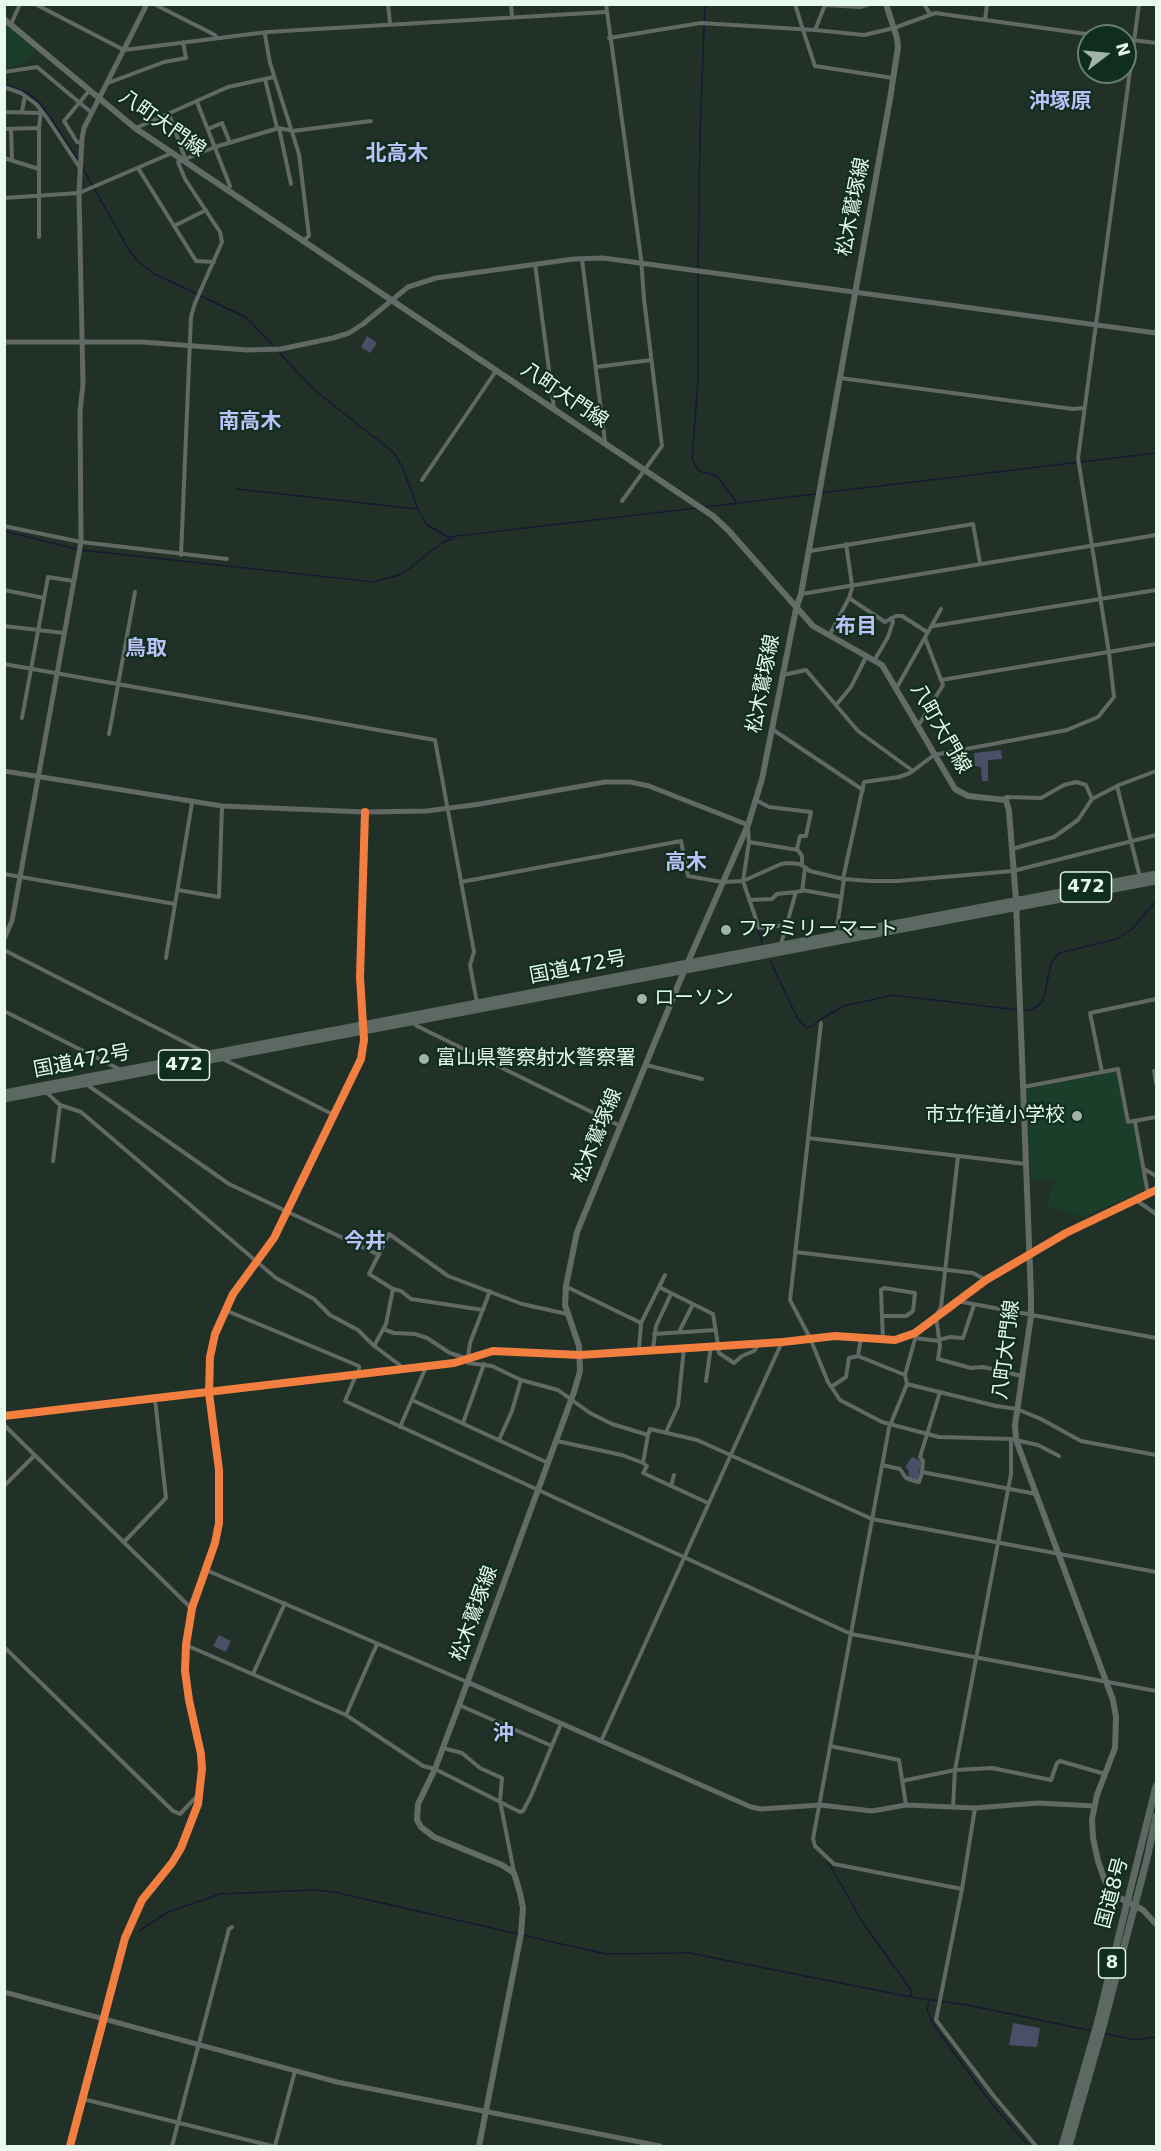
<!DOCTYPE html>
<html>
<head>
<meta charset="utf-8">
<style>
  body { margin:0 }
  #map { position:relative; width:1161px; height:2151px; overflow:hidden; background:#213128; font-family:"DejaVu Sans",sans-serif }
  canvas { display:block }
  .frame { position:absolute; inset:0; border:6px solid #e8f9ed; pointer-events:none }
  .north { position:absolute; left:1077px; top:24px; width:60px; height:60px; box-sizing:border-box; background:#0f2e1d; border:2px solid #667f70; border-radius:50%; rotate:74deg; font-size:16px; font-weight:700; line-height:24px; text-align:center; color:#e8f9ed }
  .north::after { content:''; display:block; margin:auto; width:21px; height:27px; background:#a2b3a8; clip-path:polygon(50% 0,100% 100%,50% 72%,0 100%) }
</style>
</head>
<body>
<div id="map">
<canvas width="1161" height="2151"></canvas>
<div class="frame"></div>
<div class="north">N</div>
</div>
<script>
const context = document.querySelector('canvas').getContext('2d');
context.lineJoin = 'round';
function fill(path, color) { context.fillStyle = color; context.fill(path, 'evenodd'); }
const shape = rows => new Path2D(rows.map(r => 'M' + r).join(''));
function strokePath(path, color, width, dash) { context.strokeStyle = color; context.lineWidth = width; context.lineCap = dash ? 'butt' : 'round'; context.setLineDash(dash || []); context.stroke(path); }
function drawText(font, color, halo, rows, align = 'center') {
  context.font = font + ' "DejaVu Sans","Noto Sans JP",sans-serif'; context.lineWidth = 4.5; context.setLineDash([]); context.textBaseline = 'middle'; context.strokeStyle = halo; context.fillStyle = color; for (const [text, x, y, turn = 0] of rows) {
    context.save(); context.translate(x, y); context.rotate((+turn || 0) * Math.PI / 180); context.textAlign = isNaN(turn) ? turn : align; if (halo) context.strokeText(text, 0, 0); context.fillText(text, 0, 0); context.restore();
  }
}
fill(shape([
  [5,24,35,50,26,63,5,68],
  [1117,1071,1126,1125,1133,1124,1145,1190,1084,1217,1047,1206,1055,1180,1031,1180,1027,1089]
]), '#1b3e2b');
fill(shape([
  [367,336,377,343,370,353,361,347],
  [1001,750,1002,759,988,760,988,781,982,781,981,767,975,766,974,753],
  [912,1457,921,1461,918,1480,908,1477,909,1471,905,1467],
  [219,1635,231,1641,226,1652,213,1646],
  [1013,2023,1040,2028,1037,2047,1009,2045]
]), '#4a4e66');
fill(shape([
  [1043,1101,1047,1118,1036,1120,1034,1104]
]), '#181834');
strokePath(shape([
  [4,84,28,93,41,104,78,160],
  [82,167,129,250,140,263,155,274,247,318,275,348],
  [698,267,700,135,705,4],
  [698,272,698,380,692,460,699,471,717,476,737,503],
  [279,352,313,389,393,452,402,466,418,509,426,524,448,537,697,508],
  [237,489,417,509],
  [821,493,1156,453],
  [705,507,816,494],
  [4,531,76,549],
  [81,550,374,582,402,574,443,542,455,538],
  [757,928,762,943],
  [770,961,799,1021,807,1028,811,1027,821,1019,844,1006,893,995,1018,1010],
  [1022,1010,1030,1010,1041,1004,1044,997,1051,963,1059,953,1117,939,1133,928,1156,901],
  [829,1863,863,1923,911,1990,911,1996],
  [139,1931,168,1912,220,1894,314,1890,334,1892,518,1934],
  [522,1935,606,1954,689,1953,911,1997,967,2005,1093,2031],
  [929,2001,927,2010,935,2027,992,2104,1029,2146],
  [1103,2033,1136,2040,1156,2037]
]), '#181834', 1.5);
strokePath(shape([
  [35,4,124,50,267,32,606,12],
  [154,4,215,35,217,38],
  [388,4,390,23],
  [511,4,512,16],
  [606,4,641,258,644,299,662,446,622,501],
  [795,4,803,30],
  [924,4,930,14],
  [985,20,987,4],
  [11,24,20,4],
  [803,30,815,66,893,78],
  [815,30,825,5,860,7,870,4],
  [267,32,265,35,270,63,299,154,309,236,304,240],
  [609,38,701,23,815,30,864,35,894,28,935,13,1101,36],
  [1125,39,1156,43],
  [4,72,37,67,92,113],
  [265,79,277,128],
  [108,83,164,62,186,58,183,42],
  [4,87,21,93,36,104,47,118,80,168],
  [197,102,230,186,228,190],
  [22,111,25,96],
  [4,112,41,113],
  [169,114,185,158],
  [136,128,228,87,274,77],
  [279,128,291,184],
  [4,129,39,128],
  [11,129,12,160],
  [208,129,222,123,230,143],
  [81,143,77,142,64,121,89,91],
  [4,158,39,169],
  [138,168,196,261,214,262],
  [4,198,79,193,172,153],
  [174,226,206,210],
  [39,237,39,128,41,110],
  [582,259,605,442],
  [535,264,554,408],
  [596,367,651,360],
  [840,378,1073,409,1084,408],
  [422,480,496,371],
  [4,526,81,542,227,559],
  [846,544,852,585],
  [810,551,973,524,980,563],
  [181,555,191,317,195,303,222,242,220,232,185,179,178,162,215,147,279,128,293,131,371,121],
  [4,590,44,598],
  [801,594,1156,535],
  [849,598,853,585],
  [4,626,64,633],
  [933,626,1156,590],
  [829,636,849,598,885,622,896,616,902,616,927,632],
  [874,661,888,637,893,622,891,618],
  [4,664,435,740,474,952,470,965,477,1003],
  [783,675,806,670,858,731,913,771],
  [941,680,1156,644],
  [897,687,941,609],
  [836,705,851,687,866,657],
  [22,718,48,577,73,581],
  [918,726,943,685,925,638],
  [772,729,863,790],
  [109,734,135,592],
  [1117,786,1140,877],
  [1004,799,1006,797,1041,798,1064,785,1076,782,1086,785,1092,799],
  [756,800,769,807,811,812,806,836,800,836,797,849,802,856,802,865],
  [748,828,749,842,743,881,759,928,785,925],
  [749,842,798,850],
  [1012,849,1054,837,1078,820,1092,799,1119,785,1156,771],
  [4,874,175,904],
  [843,879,864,782,899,777,910,773,934,755,1067,730,1098,717,1114,697,1109,653,1078,458,1139,4],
  [461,882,681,841,688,876,722,882,743,881,781,864,789,863,800,864,810,871,843,879,871,881,898,881,1013,871,1156,835],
  [178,890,219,897,222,806],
  [802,890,841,897],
  [749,900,772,899,777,894,796,892],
  [836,934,844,879],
  [781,944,796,892,802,891,805,869],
  [4,950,206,1053],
  [166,958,192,803],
  [4,1011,119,1069],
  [412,1022,417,1026,620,1126],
  [821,1023,790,1300,810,1338,828,1382,840,1400,882,1422,939,1437,1011,1439],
  [223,1059,334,1115],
  [646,1065,702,1079],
  [1156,1071,1154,1071,1156,1083],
  [1102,1072,1090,1013,1156,999],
  [86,1084,229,1184,379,1255],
  [1023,1087,1118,1069,1128,1122,1156,1117],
  [46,1092,60,1105,81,1112,276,1278,314,1299,330,1315,358,1330,373,1345,405,1369],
  [1135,1122,1148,1194],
  [808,1138,1026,1164],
  [958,1156,941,1307,936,1316,940,1346,938,1359,971,1368,983,1367,1022,1376],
  [53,1161,60,1105],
  [1144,1169,1156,1176],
  [1136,1200,1156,1214],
  [795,1252,973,1273,986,1280],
  [567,1287,641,1323],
  [659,1287,713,1314,718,1345],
  [957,1301,1156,1338],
  [225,1310,359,1366,359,1374],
  [483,1310,411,1299,401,1291,393,1289,369,1274,389,1234,448,1276,522,1304,567,1314],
  [882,1316,881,1290,884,1288,915,1293,913,1311,906,1316,882,1316,883,1339],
  [383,1329,394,1333,415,1334,427,1338,450,1353,465,1358,468,1363,492,1366,521,1380,558,1390,590,1413,612,1424,648,1435,650,1429,697,1440,872,1519,1156,1572],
  [679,1332,693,1304],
  [915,1333,915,1339,905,1375,907,1384,889,1428,813,1839,815,1846,834,1864,962,1889],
  [654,1334,716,1330],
  [861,1338,858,1356,905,1375],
  [915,1338,939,1341],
  [939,1340,950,1337,963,1338,974,1305],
  [374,1346,386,1324,393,1289],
  [718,1346,719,1353,734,1363,742,1356,754,1351,759,1344],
  [653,1349,656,1326,671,1294],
  [639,1350,641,1323,665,1275],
  [468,1357,470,1343,490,1291],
  [356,1375,345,1401,851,1634,1156,1691],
  [706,1381,711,1346],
  [907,1384,996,1406,1017,1409,1041,1419,1081,1441,1156,1455],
  [831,1387,846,1377,849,1358,858,1356],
  [412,1400,548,1463],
  [463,1423,484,1364],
  [4,1425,191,1608],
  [400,1427,426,1367],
  [666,1432,678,1406,684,1348],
  [648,1435,643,1463,647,1466,643,1473,708,1503],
  [499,1440,512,1411,521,1380],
  [557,1441,622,1455,643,1463],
  [882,1465,900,1469,906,1478,918,1482,919,1482,922,1472,1036,1494],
  [922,1472,923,1461,920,1457,940,1392],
  [4,1486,35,1455],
  [671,1486,674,1475],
  [124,1542,166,1498,155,1399],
  [206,1570,467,1682],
  [186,1645,346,1715,423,1766,435,1769,520,1812,523,1811,531,1796,561,1724],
  [4,1647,173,1811,180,1814,199,1794],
  [253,1674,285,1603],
  [459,1705,552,1746],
  [346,1715,377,1644],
  [601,1741,782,1342],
  [830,1746,899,1760,906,1805],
  [443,1748,462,1753,480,1768,502,1778,500,1801,514,1872],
  [902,1781,955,1770,992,1768,1051,1780,1057,1763,1060,1761,1105,1774],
  [953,1807,955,1770,1011,1474,1011,1439,1038,1445,1059,1456],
  [975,1808,962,1889,936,2020,993,2095,1036,2146],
  [83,2099,272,2146],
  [172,2146,229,1929,232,1927],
  [275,2146,295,2071]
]), '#626864', 4);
strokePath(shape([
  [4,342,142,342,247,350,281,349,333,338,349,333,363,324,408,287,436,278,574,259,603,258,1156,333],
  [4,771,222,806,365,812,427,811,480,804,605,782,630,782,649,786,748,825],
  [4,939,12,921,81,542,80,412,83,384,79,193,82,139,84,128,147,4],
  [4,1416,454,1363,493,1351,580,1355,783,1342,835,1336,895,1340,915,1333,986,1280,1066,1233,1156,1190],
  [467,1682,751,1807,761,1809,820,1805,872,1811,906,1805,975,1808,1038,1803,1094,1806],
  [4,1992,337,2082,660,2146],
  [70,2146,125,1938,142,1900,172,1863,181,1848,198,1804,202,1769,201,1754,189,1700,185,1671,186,1645,192,1608,215,1543,219,1523,219,1470,209,1393,210,1357,215,1334,233,1294,274,1238,361,1059,364,1040,360,977,365,812]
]), '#626864', 5);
strokePath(shape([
  [4,19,135,128,713,516,729,531,813,626,882,665,955,789,968,796,1006,800,1009,811,1016,900,1031,1296,1031,1316,1015,1425,1016,1440,1113,1700,1116,1717,1115,1748,1097,1795,1092,1819,1093,1838,1098,1861,1105,1881,1112,1891,1120,1898,1143,1910,1156,1924],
  [479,2146,521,1934,523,1908,520,1893,514,1873,502,1865,434,1837,421,1827,417,1820,418,1804,435,1769,459,1705,574,1392,580,1371,579,1346,565,1305,566,1286,577,1232,684,971,748,825,762,779,796,609,801,594,890,99,898,47,897,38,886,4]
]), '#626b65', 6);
strokePath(shape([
  [4,1093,1156,874],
  [4,1099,1156,881],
  [1062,2146,1097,2024,1156,1786],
  [1069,2146,1103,2027,1147,1859,1156,1816]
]), '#5c6862', 7);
strokePath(shape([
  [4,1416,454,1363,493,1351,580,1355,783,1342,835,1336,895,1340,915,1333,986,1280,1066,1233,1156,1190],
  [70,2146,125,1938,142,1900,172,1863,181,1848,198,1804,202,1769,201,1754,189,1700,185,1671,186,1645,192,1608,215,1543,219,1523,219,1470,209,1393,210,1357,215,1334,233,1294,274,1238,361,1059,364,1040,360,977,365,812]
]), '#f27e40', 8);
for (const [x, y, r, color] of [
  [726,930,6,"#a2b3a8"],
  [642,999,6,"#a2b3a8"],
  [424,1059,6,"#a2b3a8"],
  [1077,1116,6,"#a2b3a8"]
]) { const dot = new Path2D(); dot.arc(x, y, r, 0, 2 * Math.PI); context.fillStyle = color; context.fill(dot); strokePath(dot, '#0f2e1d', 2); }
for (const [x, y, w] of [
  [1086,887,51],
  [184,1065,51],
  [1112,1963,27]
]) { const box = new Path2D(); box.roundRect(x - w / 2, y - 15, w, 30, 4.5); context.fillStyle = '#0f2e1d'; context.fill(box); strokePath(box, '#e8f9ed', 1.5); }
drawText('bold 18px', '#e8f9ed', null, [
  ["472",1086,887],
  ["472",184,1065],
  ["8",1112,1963]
]);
drawText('20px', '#e8f9ed', '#0f2e1d', [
  ["八町大門線",162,124,35],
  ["松木鷲塚線",854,207,-79],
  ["八町大門線",564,396,34],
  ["松木鷲塚線",764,684,-79],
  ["八町大門線",940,729,60],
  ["国道472号",578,968,-11],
  ["国道472号",82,1062,-11],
  ["松木鷲塚線",598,1136,-68],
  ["八町大門線",1007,1350,-83],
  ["松木鷲塚線",475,1614,-70],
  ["国道8号",1113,1893,-75]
]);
drawText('20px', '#e8f9ed', '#0f2e1d', [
  ["ファミリーマート",738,930],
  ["ローソン",654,999],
  ["富山県警察射水警察署",436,1059],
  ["市立作道小学校",1065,1116,"right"]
], 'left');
drawText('bold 21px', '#bcc1fa', '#0f2e1d', [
  ["沖塚原",1060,103],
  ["北高木",397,155],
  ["南高木",250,423],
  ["布目",856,628],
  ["鳥取",146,650],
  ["高木",686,864],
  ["今井",365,1243],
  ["沖",503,1735]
]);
</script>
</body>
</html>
